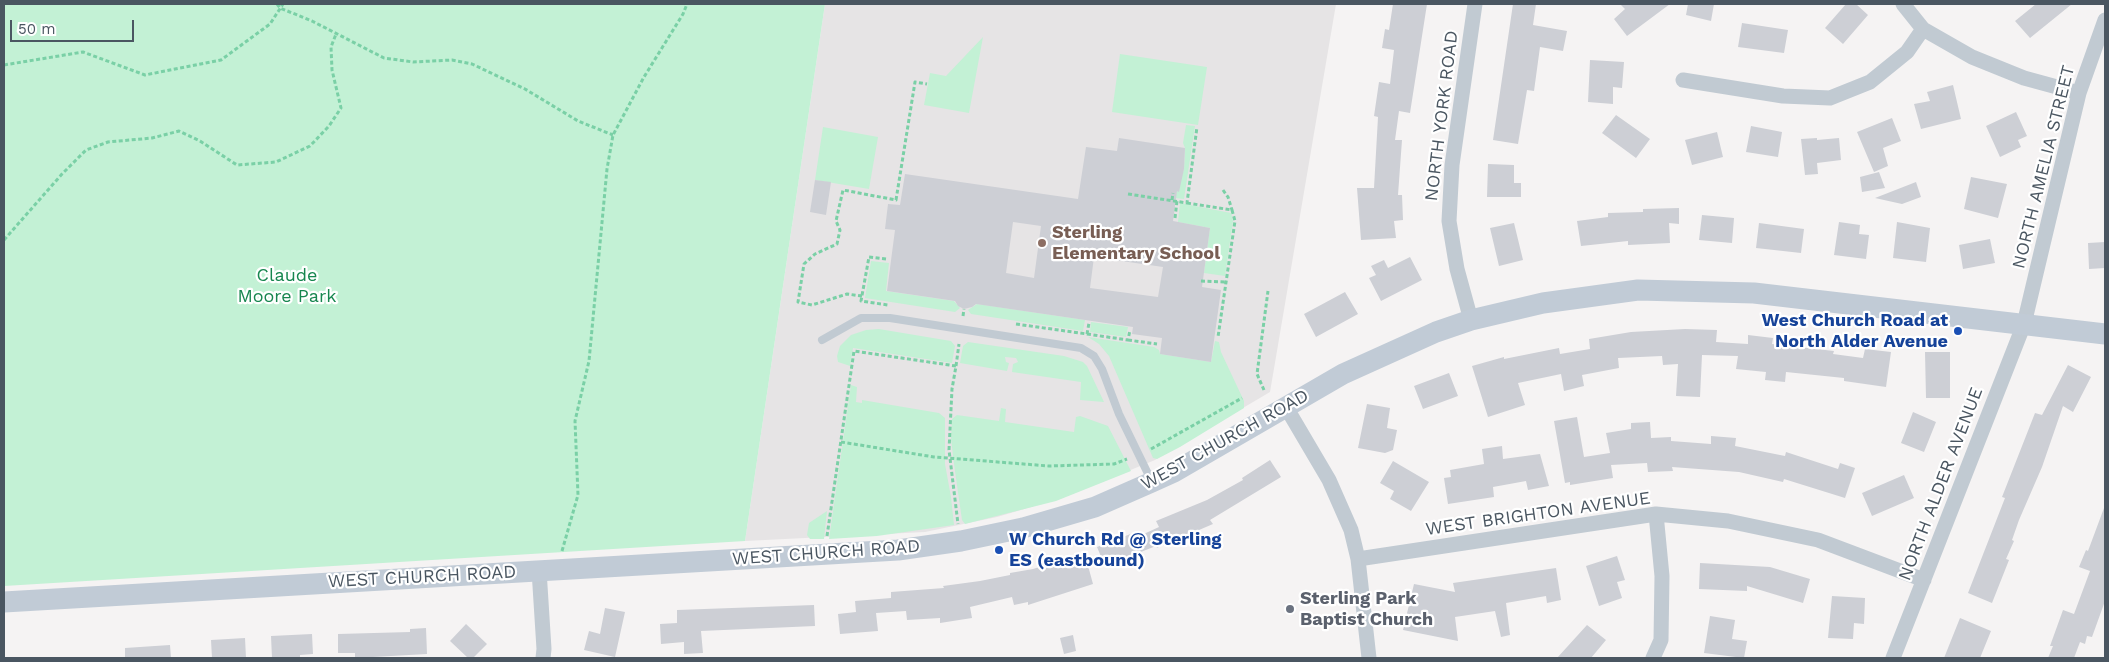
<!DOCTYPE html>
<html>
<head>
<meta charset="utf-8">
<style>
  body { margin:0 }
  #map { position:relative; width:2109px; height:662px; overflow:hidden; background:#f5f3f3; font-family:"Work Sans",sans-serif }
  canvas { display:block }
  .frame { position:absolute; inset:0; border:5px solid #4a5661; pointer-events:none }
  .scale { position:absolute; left:10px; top:20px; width:124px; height:22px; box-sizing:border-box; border:2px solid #4a5661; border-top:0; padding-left:6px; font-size:15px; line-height:18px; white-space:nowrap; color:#4a5661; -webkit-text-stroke:4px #fff; paint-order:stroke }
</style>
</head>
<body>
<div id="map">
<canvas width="2109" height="662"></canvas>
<div class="frame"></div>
<div class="scale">50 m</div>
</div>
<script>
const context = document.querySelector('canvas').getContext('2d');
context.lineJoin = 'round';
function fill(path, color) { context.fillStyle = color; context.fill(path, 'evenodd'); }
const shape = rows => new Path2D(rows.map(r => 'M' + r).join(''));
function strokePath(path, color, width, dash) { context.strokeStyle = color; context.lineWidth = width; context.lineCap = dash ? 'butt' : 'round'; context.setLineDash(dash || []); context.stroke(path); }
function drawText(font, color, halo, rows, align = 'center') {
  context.font = font + ' "Work Sans",sans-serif'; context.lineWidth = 4.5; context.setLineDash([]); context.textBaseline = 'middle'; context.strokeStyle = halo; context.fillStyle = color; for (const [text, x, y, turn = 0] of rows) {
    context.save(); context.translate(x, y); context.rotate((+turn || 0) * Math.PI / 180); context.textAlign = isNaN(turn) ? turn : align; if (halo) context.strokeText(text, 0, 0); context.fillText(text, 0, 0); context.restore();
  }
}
fill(shape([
  [825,4,1336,4,1270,392,1155,460,1062,498,997,517,925,532,745,541]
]), '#e6e4e5');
fill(shape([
  [4,4,825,4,745,541,4,586],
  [983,37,969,113,924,105,930,73,946,76],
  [1120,54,1207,67,1198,125,1112,112],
  [1186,125,1195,126,1184,199,1175,198,1184,169,1185,148,1183,143],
  [823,127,878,137,869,189,815,180],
  [1180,203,1231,213,1233,221,1225,276,1204,273,1210,228,1178,222],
  [871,261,889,263,886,291,954,301,960,308,955,312,865,298],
  [977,304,1085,320,1083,331,971,314,968,310],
  [1091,322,1128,327,1126,337,1090,332],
  [879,329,951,341,955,346,952,363,853,348,850,366,838,362,837,356,840,346,851,335,866,330],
  [1088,337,1154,347,1159,350,1160,354,1211,362,1215,341,1219,342,1221,352,1244,401,1244,408,1180,447,1157,459,1153,458,1109,356,1099,344],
  [968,342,1064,356,1083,362,1087,366,1104,402,1080,400,1081,382,1012,372,1013,364,1018,362,1016,358,1005,357,1006,362,1009,363,1007,371,960,363,963,346],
  [851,385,857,387,856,402,862,403,862,400,939,413,945,418,945,464,951,497,954,525,877,536,829,539],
  [1001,408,1006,409,1005,422,1074,432,1076,417,1080,416,1108,426,1131,471,1056,501,965,524,962,520,954,464,951,439,952,419,957,415,999,421],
  [827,511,824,539,810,539,807,535,809,523]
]), '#c3f1d5');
fill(shape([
  [1393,4,1427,4,1410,113,1399,111,1395,140,1402,140,1398,195,1402,195,1403,220,1394,221,1396,238,1361,240,1357,188,1374,188,1378,117,1374,116,1379,82,1390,84,1394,50,1382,48,1385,29,1389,30],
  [1513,4,1536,4,1533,25,1567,31,1563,51,1540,47,1534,91,1527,90,1518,144,1493,140],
  [1620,4,1670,4,1627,36,1614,19,1625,9],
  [1688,4,1714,4,1711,21,1686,15],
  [1846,4,1856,4,1868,15,1843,44,1825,28],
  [2036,4,2072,4,2030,38,2015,21],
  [1742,23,1788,30,1784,53,1738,47],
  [1590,60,1624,62,1622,88,1613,87,1613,104,1588,102],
  [1953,85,1961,119,1921,129,1914,104,1930,101,1927,92],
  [2016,112,2027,136,2018,140,2021,147,2000,157,1986,126],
  [1616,115,1650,139,1636,158,1602,133],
  [1892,118,1901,141,1883,148,1888,166,1874,172,1857,132],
  [1751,126,1782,132,1778,157,1746,152],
  [1717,132,1723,157,1692,165,1685,140],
  [1119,138,1185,148,1184,169,1179,192,1177,191,1173,221,1210,228,1202,287,1221,290,1211,362,1160,354,1162,338,1132,334,1133,327,976,304,972,307,964,309,958,306,955,301,887,291,895,230,885,229,888,204,900,205,905,174,1078,199,1086,147,1117,151],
  [1013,222,1041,226,1034,278,1006,273],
  [1094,257,1163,267,1158,297,1090,288],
  [1817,138,1817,140,1839,138,1841,160,1817,163,1818,174,1805,175,1801,139],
  [1488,164,1514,165,1514,183,1521,183,1521,197,1487,197],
  [1879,172,1885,188,1862,192,1860,177],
  [1971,177,2007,184,1998,218,1964,209],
  [815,180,831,182,826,215,810,212],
  [1916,182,1921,197,1902,204,1875,198],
  [1679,208,1679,224,1669,223,1670,243,1628,245,1628,241,1581,246,1577,221,1608,217,1608,213,1643,212,1643,209],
  [1702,215,1734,218,1732,243,1699,240],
  [1839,222,1860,225,1859,234,1869,235,1866,259,1834,255],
  [1897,222,1930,228,1926,262,1893,258],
  [1514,223,1523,260,1499,266,1490,228],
  [1759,223,1804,229,1801,253,1756,248],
  [1990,239,1995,263,1963,269,1959,245],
  [2105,242,2105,268,2089,269,2088,243],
  [1410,257,1422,280,1381,301,1369,278,1376,275,1371,266,1384,260,1388,268],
  [1345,292,1358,314,1316,337,1304,314],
  [1685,329,1717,330,1716,342,1748,344,1748,335,1773,338,1772,344,1834,351,1833,354,1863,358,1865,349,1891,352,1886,387,1844,381,1844,378,1786,372,1785,382,1765,380,1766,372,1736,369,1738,356,1702,355,1700,397,1676,396,1678,364,1663,365,1662,356,1618,358,1619,368,1582,375,1584,386,1564,391,1561,374,1518,383,1525,405,1488,417,1472,366,1504,357,1504,359,1559,348,1560,354,1590,349,1589,339,1631,332],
  [1925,352,1950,352,1950,398,1926,398],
  [2068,365,2091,377,2073,412,2063,406,2042,467,2019,520,2012,540,2014,541,2006,559,2009,560,1992,603,1968,593,2005,498,2002,497,2035,413,2042,415],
  [1449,373,1458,396,1423,409,1414,386],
  [1367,404,1390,408,1387,428,1397,430,1393,450,1385,453,1358,448],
  [1913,412,1936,422,1924,452,1901,443],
  [1577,417,1584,457,1610,453,1606,433,1631,429,1631,423,1650,422,1651,438,1671,437,1671,441,1711,444,1711,436,1736,438,1735,446,1785,456,1786,452,1838,469,1840,463,1855,468,1845,498,1784,479,1783,482,1739,472,1672,467,1673,471,1648,472,1647,463,1611,465,1613,478,1570,485,1570,482,1565,483,1554,421],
  [1502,446,1503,459,1540,454,1549,486,1528,490,1526,481,1493,487,1494,497,1448,504,1444,478,1451,477,1450,470,1484,464,1482,449],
  [1270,460,1281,477,1210,520,1213,524,1157,548,1156,546,1105,566,1097,547,1133,533,1135,538,1159,527,1156,521,1207,500,1243,480,1242,478],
  [1393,461,1429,482,1411,511,1390,499,1394,491,1380,483],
  [1904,475,1914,498,1872,516,1862,493],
  [2104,508,2105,601,2092,637,2087,636,2085,644,2080,642,2074,658,2048,658,2053,646,2050,646,2063,610,2074,614,2090,571,2079,567,2086,550,2088,551],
  [1617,556,1625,580,1617,582,1622,598,1599,606,1586,566],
  [1067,558,1070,568,1087,562,1093,584,1028,605,1028,602,1014,605,1012,597,970,607,972,618,940,623,940,618,907,620,906,611,876,613,878,631,840,634,838,614,856,612,855,601,891,598,891,592,944,588,943,586,980,581,1010,575,1010,573,1033,569],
  [1700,563,1770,567,1810,579,1803,603,1747,586,1747,591,1699,589],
  [1556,568,1561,600,1547,603,1546,596,1506,603,1510,635,1501,637,1495,611,1455,617,1458,641,1403,630,1414,584,1455,592,1453,583],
  [1832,596,1865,598,1864,624,1854,623,1853,639,1828,638],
  [814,605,815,626,701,631,703,653,684,654,684,642,661,644,660,624,677,623,677,610],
  [605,608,625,612,615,657,584,650,589,631,600,634],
  [1710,616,1735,620,1732,639,1747,641,1744,658,1704,653],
  [1960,618,1991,631,1980,658,1944,658],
  [466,624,487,644,473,658,468,658,450,641],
  [1587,625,1606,640,1591,658,1557,658],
  [426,628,427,654,355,658,355,653,338,653,338,634,410,632,410,629],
  [312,634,313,654,300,655,300,658,272,658,271,636],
  [1073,635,1076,651,1064,654,1060,638],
  [245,638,246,658,212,658,211,640],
  [170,645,171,658,125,658,125,648]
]), '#cdcfd5');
strokePath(shape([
  [277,4,280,8,312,21,384,58,413,62,452,60,472,64,525,89,578,121,613,135],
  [4,65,83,52,145,75,221,60,270,24,283,4],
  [1223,190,1228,197,1232,210],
  [1128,194,1187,203,1197,127],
  [1172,200,1173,193],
  [1187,203,1232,210,1235,221,1218,337],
  [1175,218,1177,201],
  [4,240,62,174,86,150,108,142,152,138,179,131,200,141,237,165,276,162,310,146,329,126,341,108,332,70,331,47,336,34],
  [886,259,869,257,861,301,888,305],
  [1201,281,1227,282],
  [862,296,847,294,812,305,798,302,804,264,815,254,837,244,840,230,836,221,843,190,896,200,915,82,927,84],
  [963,316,964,309],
  [1016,324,1087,334,1089,323],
  [1087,334,1128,340,1130,330],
  [1128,340,1157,344],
  [956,366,959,344],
  [1264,390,1257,374,1268,291],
  [841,442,934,457,1049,466,1114,464,1127,459],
  [1151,449,1242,398],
  [827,536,854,351,956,366,952,389,949,450,958,524],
  [562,551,578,495,575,421,589,361,607,169,613,135,644,77,683,14,687,4]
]), '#7ad0a6', 3, [4, 2.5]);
strokePath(shape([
  [822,340,861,318,890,318,1081,348,1094,356,1102,369,1119,414,1152,482]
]), '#c1cad2', 8);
strokePath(shape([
  [1903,4,1923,29,1972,57,2024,78,2079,93],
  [1683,80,1783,96,1830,98,1870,82,1907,52,1923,29],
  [1471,320,1457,269,1449,221,1452,165,1475,4],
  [1286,407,1329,480,1351,530,1358,559,1369,658],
  [1358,559,1656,514,1728,521,1818,540,1924,580],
  [539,570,544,649,543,658],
  [1653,658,1661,640,1662,576,1656,514],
  [1893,658,2024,324,2079,93,2105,20]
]), '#c1cad2', 15);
strokePath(shape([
  [4,602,898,550,961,541,1023,528,1095,507,1152,482,1174,472,1343,374,1436,332,1471,320,1543,303,1638,290,1754,293,2105,334]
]), '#c1cbd6', 21);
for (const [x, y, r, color] of [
  [1042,243,5,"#8d6e63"],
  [1958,331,5,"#1a4fb4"],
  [999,550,5,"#1a4fb4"],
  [1290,609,5,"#6b7280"]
]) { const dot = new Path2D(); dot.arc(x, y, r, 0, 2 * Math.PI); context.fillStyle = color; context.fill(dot); strokePath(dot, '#fff', 2); }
drawText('18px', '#4a5661', '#fff', [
  ["NORTH YORK ROAD",1442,116,-83],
  ["NORTH AMELIA STREET",2044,167,-76],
  ["WEST CHURCH ROAD",1225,440,-29],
  ["NORTH ALDER AVENUE",1941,484,-69],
  ["WEST BRIGHTON AVENUE",1538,514,-8],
  ["WEST CHURCH ROAD",826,553,-4],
  ["WEST CHURCH ROAD",422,577,-3]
]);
drawText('bold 18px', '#785e54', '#fff', [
  ["Sterling",1052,233],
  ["Elementary School",1052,254]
], 'left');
drawText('18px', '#17864f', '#fff', [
  ["Claude",287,276],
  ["Moore Park",287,297]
]);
drawText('bold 18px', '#164399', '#fff', [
  ["West Church Road at",1948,321],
  ["North Alder Avenue",1948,342],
  ["W Church Rd @ Sterling",1009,540,"left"],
  ["ES (eastbound)",1009,561,"left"]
], 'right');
drawText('bold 18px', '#5b616d', '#fff', [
  ["Sterling Park",1300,599],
  ["Baptist Church",1300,620]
], 'left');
</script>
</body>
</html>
